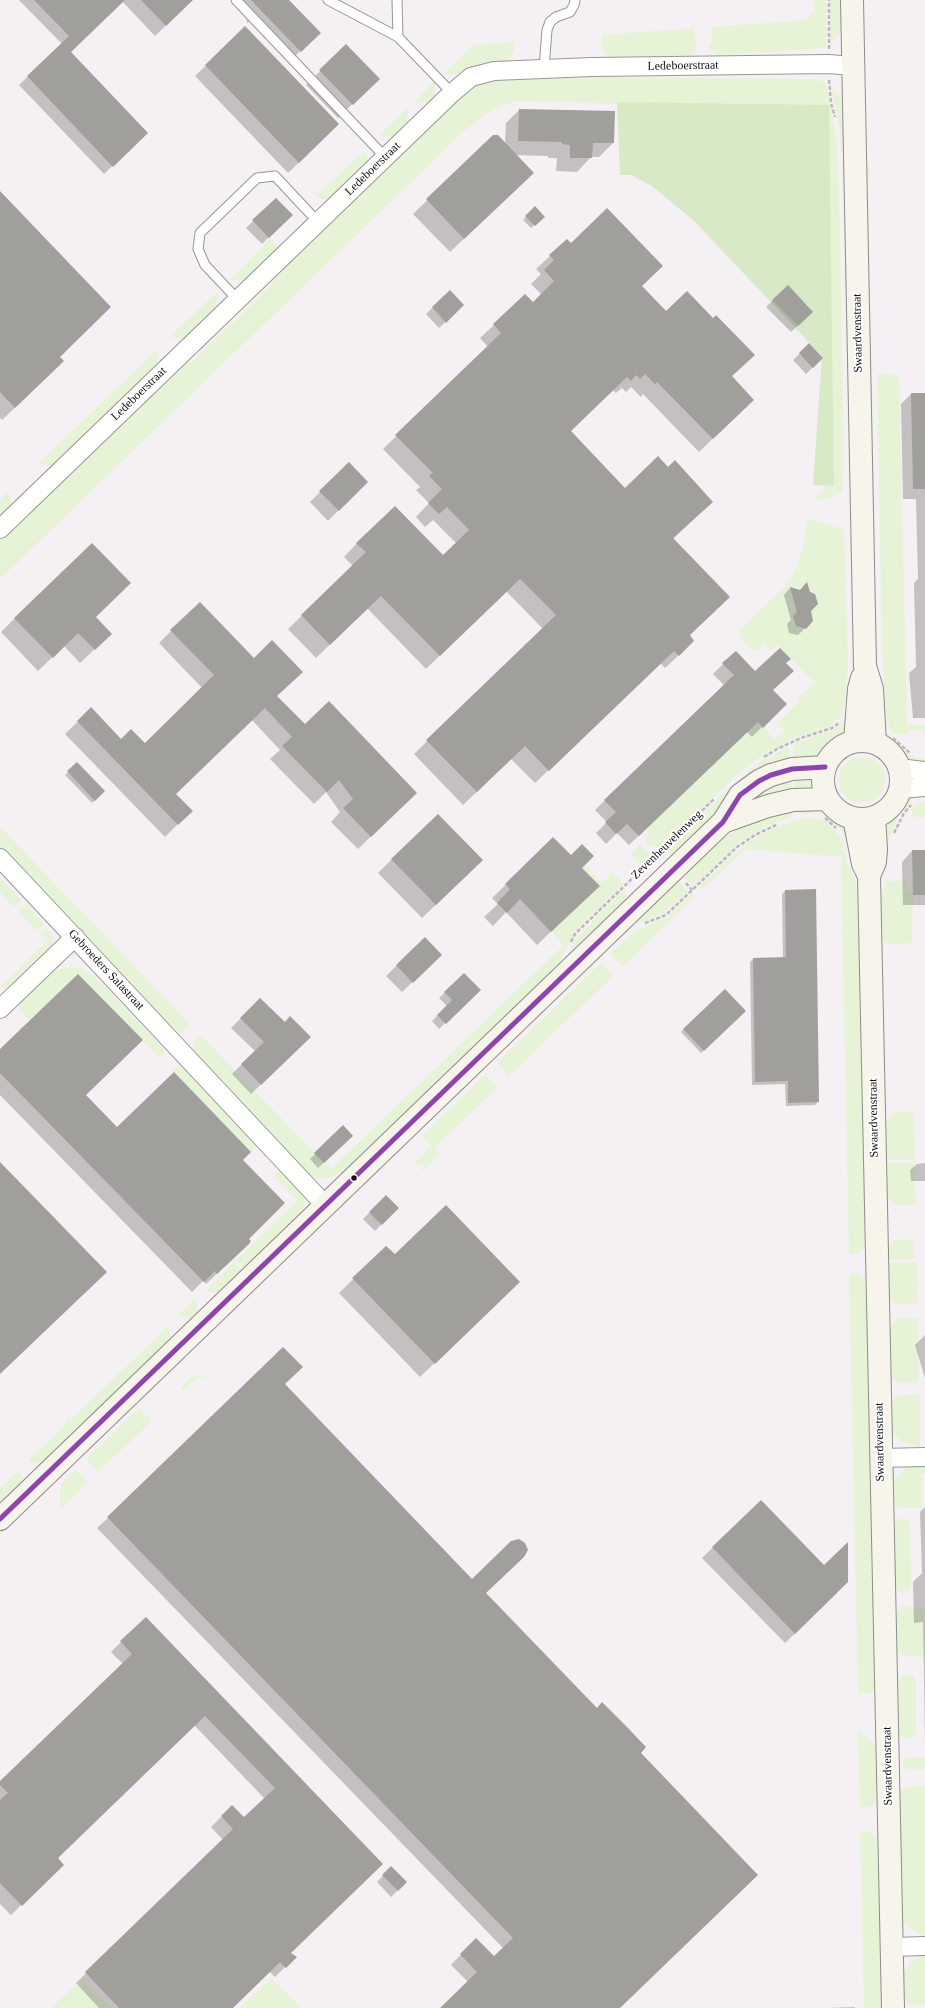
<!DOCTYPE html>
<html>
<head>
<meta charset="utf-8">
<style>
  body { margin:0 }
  canvas { display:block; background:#fdfcf7 }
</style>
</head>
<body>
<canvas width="925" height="2008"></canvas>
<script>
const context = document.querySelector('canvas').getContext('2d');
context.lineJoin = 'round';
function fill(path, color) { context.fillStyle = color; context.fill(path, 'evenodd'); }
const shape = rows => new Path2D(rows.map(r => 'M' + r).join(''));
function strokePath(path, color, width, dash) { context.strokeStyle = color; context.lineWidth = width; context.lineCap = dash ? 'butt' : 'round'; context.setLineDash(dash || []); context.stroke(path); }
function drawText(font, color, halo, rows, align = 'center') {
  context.font = font + ' "Times New Roman",serif'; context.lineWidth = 4; context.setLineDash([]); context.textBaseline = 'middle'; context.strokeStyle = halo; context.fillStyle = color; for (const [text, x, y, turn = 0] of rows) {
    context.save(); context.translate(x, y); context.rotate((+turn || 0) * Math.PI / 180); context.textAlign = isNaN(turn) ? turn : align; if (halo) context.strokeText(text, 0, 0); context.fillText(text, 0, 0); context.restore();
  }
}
fill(shape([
  [0,0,925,0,925,2008,0,2008]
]), '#f5f0f3');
fill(shape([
  [814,0,826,0,826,47,815,49,718,55,709,48,709,44,712,42,711,27,806,20,814,10],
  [831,0,840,0,843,12,841,31,833,42,831,41],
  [694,28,696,51,691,56,618,60,607,56,602,47,602,35],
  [515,42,514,52,505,62,463,73,443,74,474,45],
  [612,77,814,79,826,83,836,135,839,190,844,463,842,492,828,498,814,500,834,478,828,109,516,101,503,105,485,114,463,132,0,579,0,541,185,363,191,363,228,327,229,324,232,324,273,283,274,277,463,94,473,87,490,80],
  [435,81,435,97,430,103,414,102],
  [833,89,841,98,845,110,845,154,841,153,840,129,832,94],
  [408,108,407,125,394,138,379,136],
  [361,153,367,153,368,163,331,199,321,199,315,193,316,192,319,194],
  [846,161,851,485,849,486,843,191,841,162],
  [867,165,870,166,868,189,877,649,881,705,879,709,873,641,864,168],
  [270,239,279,249,247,279,232,280,230,279],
  [218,291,217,309,186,339,170,337],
  [157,350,157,367,54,466,39,463],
  [877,374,899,375,907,725,925,725,925,739,924,731,909,730,909,734,893,734,889,726,886,713,882,648],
  [7,492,11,499,11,507,0,518,0,500],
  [807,520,815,520,842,529,844,532,848,663,845,701,841,716,830,726,792,739,752,762,737,775,659,850,654,845,651,848,644,841,650,834,646,830,758,722,775,740,785,731,777,723,799,701,798,698,815,683,778,645,771,650,765,644,759,651,751,650,740,637,742,635,738,632,785,587,794,573,803,549],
  [851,537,852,538,856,631,854,682,852,688,851,565,849,538],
  [846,716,846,735,844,738,821,757,794,763,793,749,795,743,833,730,840,725],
  [885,729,893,741,903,750,913,756,925,759,925,766,907,761,902,757,886,741],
  [787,747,789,749,790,764,727,802,672,857,665,850,740,778,762,761],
  '839 780a23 23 0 1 1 46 0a23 23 0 1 1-46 0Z',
  [790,774,791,796,753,806,746,798],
  [812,775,812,791,795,792,794,776],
  [912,797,912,802,900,813,888,843,885,846,884,823,902,802],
  [925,801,925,817,913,817,912,807],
  [791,806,791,817,762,828,740,842,693,886,682,874,716,845,752,819],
  [827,809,844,823,848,843,841,830,826,815,816,812,800,814,796,810],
  [809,817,824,820,839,835,843,842,847,863,858,889,869,1243,858,1254,849,1255,841,857,745,849,702,890,699,887,749,841,779,826],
  [0,827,190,1024,183,1031,169,1031,0,855],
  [640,844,652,857,642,866,631,854],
  [601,849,585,866,602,883,613,872,623,884,575,932,558,965,347,1168,339,1174,324,1179,316,1178,307,1173,193,1056,194,1041,200,1035,331,1169,564,945,552,932,600,886,582,868],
  [0,878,21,900,14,907,0,892],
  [677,879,688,891,664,913,638,923,635,920],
  [886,881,906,881,906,890,913,890,912,943,887,944,880,937,880,902],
  [625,888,625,900,570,951,576,938],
  [692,893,695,896,623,967,610,954,636,930,668,917],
  [25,904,44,924,37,931,18,911],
  [47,927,53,939,50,950,9,991,1,986,47,941,40,934],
  [601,963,613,976,509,1076,497,1063],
  [66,967,82,968,95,977,165,1050,161,1059,79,974,30,1020,20,1011,19,1003,51,973],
  [181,1066,258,1146,244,1161,251,1152,172,1070],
  [485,1075,498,1087,434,1148,440,1154,392,1201,425,1167,424,1165,414,1164,431,1146,422,1136],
  [895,1112,914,1112,915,1160,883,1160,883,1125],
  [883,1163,914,1163,916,1205,895,1205,885,1195],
  [280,1169,302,1192,305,1201,303,1208,300,1214,244,1268,236,1260,297,1201,273,1176],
  [374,1217,378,1221,376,1223,372,1220,207,1378,197,1378,183,1391,181,1388,192,1376,207,1377],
  [914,1239,914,1259,885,1260,886,1251,895,1240],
  [234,1262,241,1270,218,1292,205,1291],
  [917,1262,918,1304,897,1304,886,1294,886,1263],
  [849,1273,859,1273,870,1286,878,1687,872,1693,858,1693],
  [195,1298,198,1312,191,1318,178,1316],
  [898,1318,918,1318,919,1383,898,1383,888,1373,887,1330],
  [168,1326,171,1338,41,1463,31,1463,28,1461,66,1424,65,1423,70,1417,72,1419],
  [920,1394,920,1447,903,1442,892,1432,889,1404,899,1395],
  [139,1408,152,1421,98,1472,86,1459],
  [925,1463,925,1474,922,1474,922,1508,902,1508,895,1505,890,1499,892,1485,897,1476,909,1466],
  [76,1469,88,1482,60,1509,60,1485],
  [19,1470,21,1472,22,1481,0,1503,0,1488],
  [899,1519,907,1519,910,1525,911,1585,910,1589,906,1592,899,1591,894,1587,891,1529,894,1523],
  [904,1607,924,1607,925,1657,904,1656,893,1646,893,1616,899,1609],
  [907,1674,913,1676,916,1681,916,1732,914,1737,906,1739,898,1735,896,1681],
  [858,1732,861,1732,879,1749,880,1796,870,1807,860,1807],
  [907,1757,925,1757,925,1769,905,1769,902,1762],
  [909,1786,925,1786,925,1936,910,1929,900,1916,899,1791],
  [860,1832,869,1832,880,1842,884,2008,864,2008],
  [925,1954,925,2005,910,2004,900,1994,902,1975,911,1961],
  [271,1978,301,2008,239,2008],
  [82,1979,112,2008,51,2008]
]), '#e7f3d7');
fill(shape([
  [617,102,829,105,834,486,813,485,822,356,693,220,652,186,631,175,620,175]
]), '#d8eac5');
fill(shape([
  [19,0,109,0,69,52,138,141,104,174,19,85,62,44],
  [121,0,192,0,155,36],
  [232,0,288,0,319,33,290,61,251,20,247,23,246,15],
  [245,28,338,124,288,173,195,76],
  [346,46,365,92,338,118,306,85],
  [519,110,613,143,599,157,591,157,577,172,556,171,557,158,548,158,548,156,515,155,519,187,450,252,413,214,494,136,505,144,506,123],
  [0,192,59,357,50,374,2,420,0,418],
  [276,199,291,215,262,244,246,228],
  [535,208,543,217,531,228,523,220],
  [567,240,571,244,641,286,731,377,739,413,699,452,643,394,641,397,631,387,626,392,622,388,616,393,613,390,570,431,625,489,698,515,673,539,688,636,680,654,665,668,660,663,535,783,511,759,463,805,414,754,543,629,506,591,426,669,367,608,316,658,288,629,353,566,344,557,357,543,443,557,456,543,433,520,425,527,416,517,429,503,416,490,420,487,383,449,488,347,480,338,494,325,525,296,533,304,542,295,531,284,541,274,536,269],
  [787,287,812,312,791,332,766,307],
  [450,291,463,305,439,328,426,314],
  [809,345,822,358,806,374,793,360],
  [911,394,925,394,925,718,913,718,909,673,916,667,914,583,918,579,916,499,903,499,901,404],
  [367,482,328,521,310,502,320,492],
  [790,588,800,591,812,621,798,635,789,633,787,624,791,620,784,595],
  [95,617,97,647,80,663,64,646,38,671,1,632,15,618],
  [171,631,276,697,305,726,403,805,358,849,331,822,340,812,326,792,314,804,270,759,280,750,252,720,175,794,191,811,165,837,65,734,91,709,121,740,145,744,202,688,159,643],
  [735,652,755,672,785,663,772,690,785,704,752,737,747,732,629,845,617,833,606,844,596,833,607,822,595,810,724,685,713,674],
  [77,763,104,791,92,803,65,775],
  [553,839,581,868,585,899,537,945,506,912,493,926,484,917,498,904,492,898],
  [912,851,925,851,925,905,903,905,902,862],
  [392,859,468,874,422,918,378,873],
  [815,890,818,1102,815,1105,786,1106,785,1084,752,1085,750,962,753,959,783,958,782,894,785,891],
  [425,938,441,955,402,992,386,976],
  [464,974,479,990,439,1029,432,1021,447,1006,439,998],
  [725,990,745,1011,701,1053,681,1032],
  [260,999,285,1023,300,1047,251,1094,232,1074,255,1051,231,1028],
  [0,1051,85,1096,117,1128,247,1239,237,1255,206,1284,203,1281,192,1292,0,1095],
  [343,1127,351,1136,318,1168,310,1159],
  [925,1163,925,1181,911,1181,910,1170,917,1164],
  [386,1196,398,1208,375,1231,363,1219],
  [386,1247,395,1255,505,1295,420,1377,339,1293],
  [925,1335,925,1378,915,1345],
  [284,1384,639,1753,619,2008,441,2008,468,1982,451,1965,476,1939,494,1957,503,1948,97,1528,108,1518],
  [761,1501,824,1566,837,1593,785,1643,702,1558],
  [925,1507,925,1744,923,1622,914,1623,913,1582,922,1573,920,1512],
  [121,1642,381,1864,289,1953,295,1957,275,1977,270,1972,232,2008,99,2008,76,1983,223,1840,211,1827,232,1806,244,1819,265,1799,194,1725,56,1858,52,1875,11,1915,0,1904,0,1782,123,1664,111,1652],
  [391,1867,406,1882,391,1897,377,1882],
  [855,2007,855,2008,826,2008]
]), '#0003');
fill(shape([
  [34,0,125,0,71,52,148,133,113,167,27,76,69,36],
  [141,0,193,0,166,26],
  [251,0,289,0,321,33,301,52],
  [245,26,339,124,299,163,205,65],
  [346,44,380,79,353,105,319,70],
  [519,109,615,111,614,143,593,143,592,158,570,158,570,145,562,144,562,142,518,141],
  [493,135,498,135,534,173,464,239,426,199],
  [0,191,111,307,60,357,64,361,15,408,0,392],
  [276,198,293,215,269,238,252,220],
  [535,206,545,217,535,226,525,216],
  [607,208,663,266,642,286,666,311,687,291,713,318,716,315,755,355,732,376,754,400,713,439,657,382,655,384,645,374,640,379,636,375,631,381,627,377,571,431,625,488,658,456,668,467,675,460,713,502,673,538,730,597,690,635,694,641,679,656,674,651,549,771,525,746,477,792,426,740,556,615,520,579,440,656,381,596,330,645,301,615,366,552,356,543,395,506,443,555,469,530,447,507,439,514,428,503,442,489,429,476,433,473,395,435,501,333,493,324,525,294,533,302,554,281,544,270,554,260,549,255,567,239,571,243],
  [788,285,813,312,798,326,772,300],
  [450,290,464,305,446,323,432,307],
  [809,343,823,358,813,368,799,353],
  [911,393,925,393,925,489,913,489],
  [349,462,368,482,339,511,319,491],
  [92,543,131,583,96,617,112,634,95,650,78,633,53,658,14,618],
  [807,582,810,592,815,594,818,604,811,611,813,621,806,629,796,626,793,616,797,612,790,587,800,590],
  [200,602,254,658,272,640,303,672,277,696,305,724,329,701,417,793,371,837,343,808,353,799,339,780,327,792,282,746,292,737,265,708,176,794,193,811,178,825,77,721,91,707,121,739,131,729,145,743,214,675,170,630],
  [780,648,791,659,786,663,794,671,773,690,787,704,763,728,758,722,639,836,627,824,616,834,605,822,616,812,604,800,734,675,722,663,736,651,755,671],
  [77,762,105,791,95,801,67,771],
  [438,814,483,860,436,905,391,859],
  [553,837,571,855,582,844,594,856,582,868,600,886,551,932,520,899,507,913,497,903,510,889,505,884],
  [912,850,925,850,925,895,913,895],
  [816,889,819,1102,788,1103,788,1081,755,1082,753,958,786,957,785,890],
  [425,937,442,955,413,983,396,965],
  [464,973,481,990,446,1024,437,1015,452,1000,444,992],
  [78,974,143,1040,86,1095,117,1127,174,1072,251,1152,243,1160,285,1203,249,1239,251,1241,249,1244,217,1274,215,1271,204,1282,0,1073,0,1049],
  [725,989,746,1011,704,1051,683,1029],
  [260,998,285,1022,290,1016,311,1037,261,1085,241,1064,264,1042,240,1018],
  [343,1125,353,1136,324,1163,314,1153],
  [0,1162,107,1272,0,1374],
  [386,1195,399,1208,382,1225,369,1212],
  [446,1205,520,1282,435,1364,352,1278,386,1246,395,1254],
  [283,1347,303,1367,285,1384,472,1579,511,1541,519,1539,525,1543,528,1550,524,1557,486,1593,597,1708,602,1702,625,1725,646,1747,641,1753,758,1875,620,2008,440,2008,477,1972,460,1954,476,1938,494,1956,513,1938,107,1517],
  [761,1500,824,1565,848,1542,848,1582,795,1634,712,1547],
  [146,1617,383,1864,291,1953,297,1957,286,1968,280,1962,233,2008,119,2008,85,1972,233,1829,221,1816,232,1805,244,1817,275,1788,205,1716,58,1858,64,1865,22,1906,0,1883,0,1800,8,1793,0,1785,0,1781,132,1654,120,1641],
  [391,1866,407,1882,398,1891,382,1875]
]), '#a19f9c');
const lane = shape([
  [236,0,385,157],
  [328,0,398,37,452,93],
  [397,0,398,37],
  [544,69,547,30,550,22,556,17,570,12,574,5,575,0],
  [238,300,205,265,198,249,200,233,257,178,275,176,318,222]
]);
const street = shape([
  [0,529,452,93,471,77,494,71,592,67,829,64,853,66],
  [899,768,925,771],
  [900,789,925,787],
  [0,858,326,1206],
  [0,1009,75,937],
  [880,1458,925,1457],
  [892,1947,925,1946]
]);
const secondary = shape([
  [852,0,865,666,872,689,875,743],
  '823 780a39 39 0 1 1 78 0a39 39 0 1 1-78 0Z',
  [855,741,859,689,862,678],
  [874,817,876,849,875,862,869,876,893,2008],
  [854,818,863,864,869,876],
  [723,822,768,806,793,800,828,799],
  [0,1519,723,822,740,795,759,781,771,775,792,769,825,767]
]);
strokePath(lane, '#979795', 11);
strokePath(street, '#979795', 20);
strokePath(secondary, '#8e8d8b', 24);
strokePath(shape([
  [829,49,829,0],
  [829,80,831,103,835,117],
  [893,738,910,753],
  [764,757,777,749,801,738,832,728,839,723],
  [825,818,836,828],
  [894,833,904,813,911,805],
  [686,883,692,890],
  [645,923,666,915,737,847,755,835,778,824],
  [571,942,575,934,714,799]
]), '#b9b9b8', 2.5, [4, 2]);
strokePath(lane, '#fffffe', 9);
strokePath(street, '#fffffe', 18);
strokePath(secondary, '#f6f4eb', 22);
strokePath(shape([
  [0,1519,723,822,740,795,759,781,771,775,792,769,825,767]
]), '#8e44ad', 5);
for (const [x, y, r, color] of [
  [354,1178,3.5,"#111"]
]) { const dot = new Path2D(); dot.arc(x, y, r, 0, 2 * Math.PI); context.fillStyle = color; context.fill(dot); strokePath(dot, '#fff', 1.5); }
drawText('12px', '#111', '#fff', [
  ["Ledeboerstraat",683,66,-1],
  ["Ledeboerstraat",373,169,-44],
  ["Swaardvenstraat",858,333,-91],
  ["Ledeboerstraat",139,394,-44],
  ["Zevenheuvelenweg",667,845,-44],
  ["Gebroeders Salastraat",106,970,47],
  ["Swaardvenstraat",874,1118,-91],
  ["Swaardvenstraat",880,1442,-91],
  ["Swaardvenstraat",888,1766,-91]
]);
</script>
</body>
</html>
